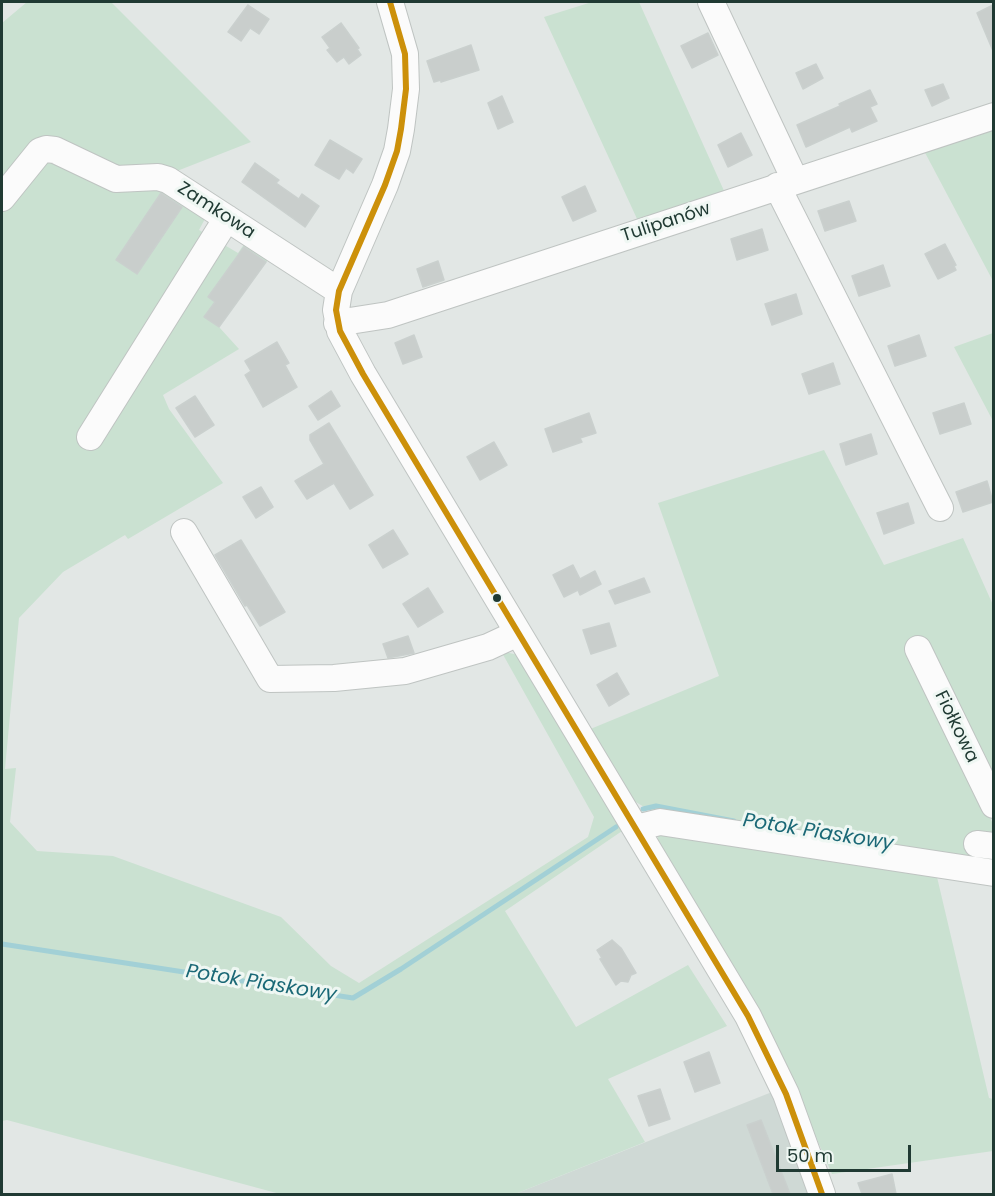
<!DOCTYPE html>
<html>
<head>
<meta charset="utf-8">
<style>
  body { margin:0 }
  #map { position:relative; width:995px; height:1196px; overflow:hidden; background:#e2e7e5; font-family:Poppins,sans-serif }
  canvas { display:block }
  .frame { position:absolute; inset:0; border:3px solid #203a33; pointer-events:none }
  .scale { position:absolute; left:776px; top:1145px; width:135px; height:27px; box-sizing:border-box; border:3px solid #203a33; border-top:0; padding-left:8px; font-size:18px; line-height:21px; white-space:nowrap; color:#203a33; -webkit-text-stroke:4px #eff7f3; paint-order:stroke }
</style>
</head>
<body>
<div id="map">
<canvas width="995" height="1196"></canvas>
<div class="frame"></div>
<div class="scale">50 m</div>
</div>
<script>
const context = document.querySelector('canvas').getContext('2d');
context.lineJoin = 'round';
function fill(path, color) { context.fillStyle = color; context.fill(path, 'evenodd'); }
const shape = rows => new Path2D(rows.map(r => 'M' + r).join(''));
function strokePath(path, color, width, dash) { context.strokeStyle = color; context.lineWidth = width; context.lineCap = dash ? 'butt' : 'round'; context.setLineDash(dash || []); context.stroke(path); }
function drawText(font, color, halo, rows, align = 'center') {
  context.font = font + ' Poppins,sans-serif'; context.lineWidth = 6; context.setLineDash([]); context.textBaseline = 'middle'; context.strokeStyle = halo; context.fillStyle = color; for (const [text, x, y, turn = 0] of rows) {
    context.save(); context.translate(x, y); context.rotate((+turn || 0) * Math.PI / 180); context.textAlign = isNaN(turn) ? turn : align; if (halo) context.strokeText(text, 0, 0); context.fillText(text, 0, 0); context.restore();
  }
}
fill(shape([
  [772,1092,815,1194,515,1194]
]), '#cfd9d5');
fill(shape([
  [27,2,111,2,251,142,177,171,216,198,199,230,238,253,247,240,270,257,219,327,239,349,163,395,169,409,223,483,128,539,125,535,63,572,19,618,5,769,16,768,10,822,37,851,113,856,281,917,331,966,359,983,588,837,594,817,501,651,518,655,625,829,505,911,576,1027,688,965,727,1026,608,1079,645,1142,515,1194,280,1194,7,1120,2,1121,2,23],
  [592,2,639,2,725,193,638,221,544,17],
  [993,123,993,281,922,147],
  [993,333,994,333,993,421,954,347],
  [824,450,884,565,963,538,993,605,993,791,909,647,993,824,994,840,972,838,971,863,887,852,651,811,629,798,588,730,719,676,658,503],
  [677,834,937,877,989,1098,993,1099,993,1151,832,1174,772,1036,657,844,658,836]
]), '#cae1d1');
strokePath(shape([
  [643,809,656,806,734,821],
  [2,944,353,998,401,969,616,827]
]), '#a2d0d6', 5);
const building = shape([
  [248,5,269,19,259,34,250,28,241,41,228,32,248,5],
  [993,5,993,51,977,13,993,5],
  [341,23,359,48,357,49,361,55,349,64,344,57,337,62,327,50,330,48,322,37,341,23],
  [708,33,718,55,692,68,681,46,708,33],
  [471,45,479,70,441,82,441,80,434,82,427,61,471,45],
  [816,64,823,78,803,89,796,73,816,64],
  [943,84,949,98,932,106,925,90,943,84],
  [870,90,877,104,870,107,877,121,852,132,850,127,806,147,797,125,840,106,839,104,870,90],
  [502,96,513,122,498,129,488,103,502,96],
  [741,133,752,155,728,167,718,145,741,133],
  [330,140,362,159,353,173,346,168,339,179,315,165,330,140],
  [255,163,279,180,276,183,299,199,302,194,319,206,305,227,242,182,255,163],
  [585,186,596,211,573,221,562,197,585,186],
  [161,193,182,207,137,274,116,260,161,193],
  [849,201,856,221,825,231,818,211,849,201],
  [762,229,768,250,737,260,731,239,762,229],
  [945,244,956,265,954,266,956,270,938,279,925,254,945,244],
  [244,247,266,262,219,327,204,317,215,302,208,297,244,247],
  [438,261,444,280,423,287,417,269,438,261],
  [883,265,890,286,859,296,852,276,883,265],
  [796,294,802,314,772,325,765,304,796,294],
  [414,335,422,357,403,364,395,343,414,335],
  [919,335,926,356,895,366,888,346,919,335],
  [277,342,289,363,285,365,297,387,263,407,245,375,251,371,245,361,277,342],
  [833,363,840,384,809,394,802,374,833,363],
  [331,391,340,406,318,420,309,406,331,391],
  [195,396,214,425,195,437,176,408,195,396],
  [964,403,971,424,940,434,933,413,964,403],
  [589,413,596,433,580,438,582,442,553,452,545,429,589,413],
  [329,423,373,495,350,509,334,483,307,499,295,481,324,464,310,440,310,435,329,423],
  [871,434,877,454,846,465,840,444,871,434],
  [494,442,507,465,480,480,467,457,494,442],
  [987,481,993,502,963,512,956,492,987,481],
  [261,487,273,507,256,518,243,497,261,487],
  [908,503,914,523,884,534,877,513,908,503],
  [393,530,408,554,383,568,369,545,393,530],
  [241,540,285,612,260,626,247,605,245,606,215,555,241,540],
  [573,565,580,579,595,571,601,584,580,595,578,590,564,597,553,575,573,565],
  [644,578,650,592,615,604,609,591,644,578],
  [428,588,443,612,418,627,403,604,428,588],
  [609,623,616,646,591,654,583,630,609,623],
  [408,636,414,653,388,658,383,644,408,636],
  [617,673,629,694,609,706,597,685,617,673],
  [612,940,621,948,636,973,631,975,628,982,621,981,616,985,600,959,602,958,597,950,612,940],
  [709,1052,720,1083,695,1092,684,1062,709,1052],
  [660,1089,670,1119,649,1126,638,1096,660,1089],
  [761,1120,790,1194,773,1194,747,1125,761,1120],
  [892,1174,896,1194,862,1194,858,1183,892,1174]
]);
fill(building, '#c9cecc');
strokePath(building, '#cad0ce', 1.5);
const minor = shape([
  [390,2,405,54,406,89,401,129,397,151,385,185,339,291,336,310,340,331,363,374,748,1016,786,1094,822,1194],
  [711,2,795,180],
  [777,186,940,508],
  [2,198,40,151,46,149,55,150,116,179,158,177,168,180,339,291],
  [337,323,388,315,994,116],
  [90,437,227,218],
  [184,532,270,679,334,678,405,671,488,647,518,633],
  [918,649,994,805],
  [636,828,660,822,994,873],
  [977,844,994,846]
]);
strokePath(minor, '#bfc4c2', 28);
strokePath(minor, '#fbfbfb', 26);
strokePath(shape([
  [390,2,405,54,406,89,401,129,397,151,385,185,339,291,336,310,340,331,363,374,748,1016,786,1094,822,1194]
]), '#cc900a', 6);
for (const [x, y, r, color] of [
  [497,598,5,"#203a33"]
]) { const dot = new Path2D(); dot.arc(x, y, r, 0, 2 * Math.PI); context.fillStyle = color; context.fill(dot); strokePath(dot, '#eff7f3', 2); }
drawText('18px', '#203a33', '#eff7f3', [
  ["Zamkowa",216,211,33],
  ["Tulipanów",666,223,-18],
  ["Fiołkowa",956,727,64]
]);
drawText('italic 20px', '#1a6876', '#eff7f3', [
  ["Potok Piaskowy",818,833,9],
  ["Potok Piaskowy",261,984,9]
]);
</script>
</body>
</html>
